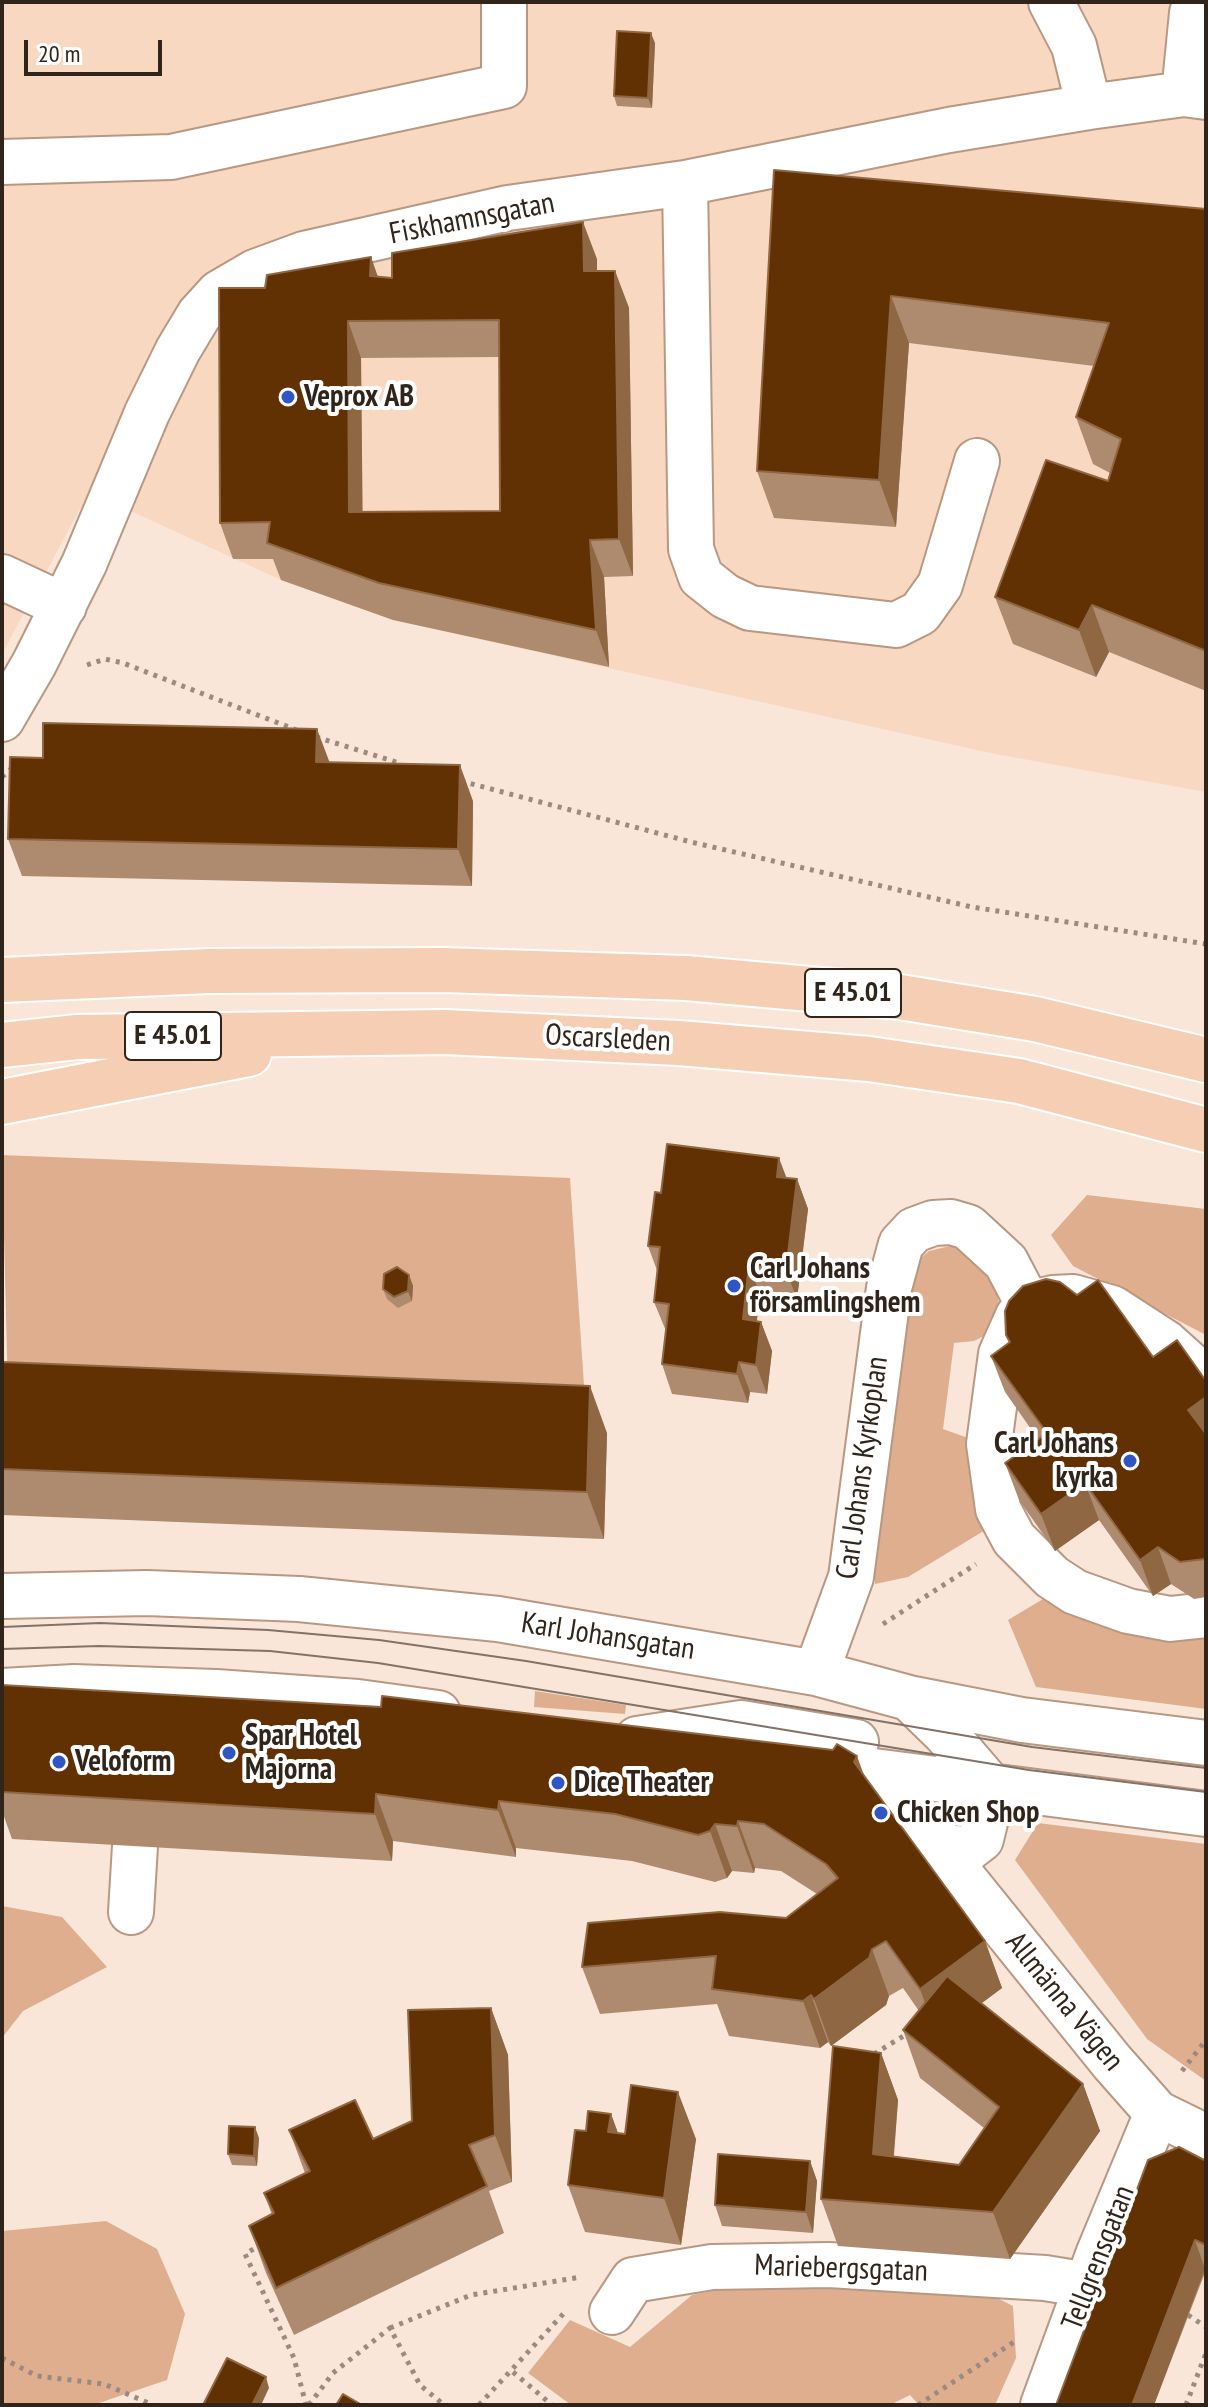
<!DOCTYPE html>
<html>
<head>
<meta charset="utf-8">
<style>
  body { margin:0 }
  #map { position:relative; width:1208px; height:2407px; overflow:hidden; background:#fae6d8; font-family:"PT Sans Narrow",sans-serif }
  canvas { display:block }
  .frame { position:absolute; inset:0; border:4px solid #30241b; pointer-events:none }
  .scale { position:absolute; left:24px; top:40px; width:138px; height:36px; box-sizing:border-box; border:4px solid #30241b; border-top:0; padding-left:10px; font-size:24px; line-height:28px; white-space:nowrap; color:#30241b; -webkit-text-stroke:6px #fff; paint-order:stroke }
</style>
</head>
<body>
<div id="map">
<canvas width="1208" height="2407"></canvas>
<div class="frame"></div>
<div class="scale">20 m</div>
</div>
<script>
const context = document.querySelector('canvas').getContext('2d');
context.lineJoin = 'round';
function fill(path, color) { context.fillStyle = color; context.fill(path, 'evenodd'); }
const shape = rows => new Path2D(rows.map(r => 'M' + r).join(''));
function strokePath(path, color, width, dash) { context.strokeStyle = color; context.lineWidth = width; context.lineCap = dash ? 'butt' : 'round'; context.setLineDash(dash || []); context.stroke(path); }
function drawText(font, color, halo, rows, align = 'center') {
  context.font = font + ' "PT Sans Narrow",sans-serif'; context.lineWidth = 8; context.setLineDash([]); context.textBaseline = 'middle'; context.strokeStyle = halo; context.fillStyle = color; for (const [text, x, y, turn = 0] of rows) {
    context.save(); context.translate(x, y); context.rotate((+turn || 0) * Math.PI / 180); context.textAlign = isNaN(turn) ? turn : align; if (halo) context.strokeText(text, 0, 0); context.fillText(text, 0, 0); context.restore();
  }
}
fill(shape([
  [2,2,1206,2,1206,792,995,754,393,620,281,580,89,492,2,654]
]), '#f9d8c2');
fill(shape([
  [2,1155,570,1178,586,1415,8,1393],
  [1087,1195,1206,1209,1206,1335,1073,1266,1051,1235],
  [950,1246,960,1248,980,1260,995,1285,999,1303,990,1333,974,1341,954,1343,943,1429,971,1439,995,1524,908,1577,875,1584,875,1546,907,1288,916,1262,929,1251],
  [1048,1596,1206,1628,1206,1709,1036,1687,1008,1620],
  [535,1691,626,1705,625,1714,534,1707],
  [1038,1823,1206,1844,1206,2081,1147,2039,1015,1860],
  [2,1906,62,1917,107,1967,23,2011,2,2038],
  [106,2221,157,2249,185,2314,167,2380,93,2405,2,2405,2,2231],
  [739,2286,985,2292,1013,2306,1016,2358,995,2405,919,2405,910,2395,890,2405,571,2405,528,2373,570,2320,630,2347,692,2295]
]), '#deae8e');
const minor = shape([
  [1051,2,1074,46,1089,107],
  [1184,94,1192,13,1196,2],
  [2,162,171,157,504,86,504,2],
  [685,183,691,549,701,577,725,596,750,608,896,625,920,613,940,585,977,461],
  [2,577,64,606],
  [2,719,34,664,84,564,147,413,178,350,199,315,219,293,255,272,304,254,508,208,685,183,949,130,1089,107,1184,94,1206,97],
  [1206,1379,1166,1343,1112,1308,1073,1297,1053,1298,1028,1304,1018,1316,1001,1354,989,1444,998,1509,1014,1539,1052,1577,1075,1592,1128,1611,1170,1619,1206,1615],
  [2,1596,147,1593,299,1599,498,1619,816,1673,909,1698,1022,1720,1206,1743],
  [816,1673,851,1577,889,1288,901,1244,914,1230,933,1223,951,1222,968,1227,1006,1262,1028,1304],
  [2,1691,74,1687,216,1692,358,1702,438,1713],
  [909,1698,945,1733,993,1789,981,1839,968,1849,939,1847],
  [637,1739,741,1723,856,1742],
  [804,1762,1206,1814],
  [889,1774,927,1833,1112,2062,1157,2113,1206,2137],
  [131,1912,135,1846],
  [612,2312,633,2280,712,2267,829,2265,1045,2278,1088,2285],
  [1043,2405,1098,2255,1157,2113]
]);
const highway = shape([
  [2,980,209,971,443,970,686,978,900,997,1035,1019,1206,1060],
  [2,1045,77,1037,445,1032,679,1043,869,1059,1019,1081,1206,1130],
  [2,1102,249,1054]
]);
strokePath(minor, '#b89882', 48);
strokePath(highway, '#fff', 48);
strokePath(shape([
  [87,665,105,659,123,663,299,731],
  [316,737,402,764],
  [2,777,13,767],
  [461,781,691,842,972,907,1206,944],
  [883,1624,976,1564],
  [874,2054,910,2032],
  [1182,2071,1206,2040],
  [262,2244,245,2254,294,2358,306,2405],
  [1188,2315,1206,2327],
  [390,2328,471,2295,581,2277],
  [2,2358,37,2376,104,2384,153,2405],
  [513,2372,552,2405],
  [309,2405,333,2373,390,2328,420,2385,444,2405],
  [479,2405,565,2312],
  [918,2405,1017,2340],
  [1186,2405,1206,2353]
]), '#9b8a7f', 5, [4, 6]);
strokePath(minor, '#fff', 44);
strokePath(highway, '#f5ceb3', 44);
strokePath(shape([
  [2,1627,100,1623,268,1630,379,1640,526,1661,1032,1747,1206,1768],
  [2,1649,99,1646,270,1651,378,1663,1029,1770,1206,1792]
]), '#827267', 2);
fill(shape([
  [655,43,652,108,617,106,614,96],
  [774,170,1206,209,1206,691,1109,652,1096,677,1013,644,995,597,1108,481,1110,473,1093,464,1076,417,1094,366,909,343,896,527,774,518,757,471],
  [597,259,597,271,615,271,629,308,633,576,604,577,609,667,393,620,281,580,273,559,233,559,220,523,265,288,378,277,392,278],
  [499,357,500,511,362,512,361,358],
  [329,762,473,801,472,886,22,876,8,839],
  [787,1178,797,1179,808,1209,797,1299,760,1294,757,1321,761,1322,772,1351,767,1394,750,1392,748,1403,672,1394,662,1364,666,1331,654,1302,658,1273,648,1246,661,1193],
  [409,1275,413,1286,412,1301,398,1308,387,1299,383,1289],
  [1006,1335,1153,1357,1206,1381,1206,1597,1194,1599,1171,1584,1153,1596,1099,1520,1055,1551,1019,1500,1005,1463,1038,1439,1005,1392,991,1356,1009,1343],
  [2,1362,607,1433,604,1539,2,1515],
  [2,1685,865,1777,985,1941,1002,1988,982,2003,1083,2084,1100,2131,1010,2259,838,2246,821,2199,881,2053,898,2100,894,2156,959,2165,984,2128,920,2078,903,2030,919,2011,903,1988,889,1996,886,2005,831,2046,828,2042,820,2048,729,2036,717,2004,600,2014,582,1967,786,1918,817,1894,781,1871,755,1868,754,1873,732,1871,727,1878,715,1882,632,1861,516,1848,516,1857,393,1841,392,1861,12,1839,2,1811],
  [491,2008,508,2055,512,2182,489,2191,504,2233,294,2335,266,2273,249,2226,272,2215,264,2193,305,2173,289,2130,373,2139,412,2121],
  [611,2114,618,2133,696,2139,681,2245,585,2232,568,2185,586,2131],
  [259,2138,257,2166,232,2165,228,2154],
  [810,2161,817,2181,813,2233,722,2226,715,2205],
  [1206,2161,1206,2270,1154,2405,1056,2405]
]), '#ae8b6e');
fill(shape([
  [651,33,655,43,652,108,648,98],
  [583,222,597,259,597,308,584,271],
  [371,257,384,294,370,276],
  [615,271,629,308,633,576,619,539],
  [891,296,909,343,896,527,879,480],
  [348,321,361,358,363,549,349,512],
  [590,540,604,577,609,667,596,630],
  [1092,605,1109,652,1096,677,1079,630],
  [317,729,331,766,316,762],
  [460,765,473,801,472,886,458,849],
  [779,1158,790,1187,777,1177],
  [797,1179,808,1209,797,1299,786,1270],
  [749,1265,760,1294,753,1349,743,1319],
  [409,1275,413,1286,412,1301,408,1291],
  [761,1322,772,1351,767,1394,756,1365],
  [739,1362,750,1392,748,1403,737,1374],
  [590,1386,607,1433,604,1539,587,1492],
  [1206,1397,1206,1443,1188,1410],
  [1085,1483,1099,1520,1055,1551,1041,1514],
  [1158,1547,1171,1584,1153,1596,1140,1560],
  [857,1756,874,1803,854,1762],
  [376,1794,393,1841,392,1861,375,1814],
  [499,1801,516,1848,516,1857,498,1810],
  [738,1821,755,1868,754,1873,737,1826],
  [715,1824,732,1871,727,1878,710,1831],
  [985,1941,1002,1988,937,2036,920,1989],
  [872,1949,889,1996,886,2005,831,2046,814,1999],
  [811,1995,828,2042,820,2048,803,2001],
  [491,2008,508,2055,512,2182,495,2135],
  [881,2053,898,2100,890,2201,873,2154],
  [1083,2084,1100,2131,1010,2259,993,2212],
  [678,2092,696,2139,681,2245,664,2198],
  [611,2114,628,2161,608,2132],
  [255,2127,259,2138,257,2166,254,2156],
  [810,2161,817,2181,813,2233,806,2212],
  [1195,2240,1205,2269,1154,2405,1132,2405],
  [266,2377,269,2388,261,2405,252,2405]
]), '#8f6743');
const building = shape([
  [617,31,651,33,648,98,614,96,617,31],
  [774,170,1206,209,1206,651,1092,605,1079,630,995,597,1046,460,1108,481,1121,439,1076,417,1109,323,891,296,879,480,757,471,774,170],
  [583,222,584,271,615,271,619,539,590,540,596,630,379,583,267,543,270,522,220,523,219,288,265,288,267,275,371,257,370,276,392,278,392,253,583,222],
  [499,320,500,511,349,512,348,321,499,320],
  [43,723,317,729,316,762,460,765,458,849,8,839,10,757,43,758,43,723],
  [667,1144,779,1158,777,1177,797,1179,786,1270,749,1265,743,1319,761,1322,756,1365,739,1362,737,1374,662,1364,669,1304,654,1302,660,1247,648,1246,655,1192,661,1193,667,1144],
  [397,1267,409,1275,408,1291,394,1297,383,1289,384,1274,397,1267],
  [1046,1279,1060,1282,1077,1295,1098,1280,1153,1357,1177,1340,1206,1381,1206,1397,1188,1410,1206,1434,1206,1558,1205,1559,1180,1562,1158,1547,1140,1560,1085,1483,1041,1514,1005,1463,1047,1433,991,1356,1010,1342,1006,1335,1005,1311,1009,1301,1023,1286,1046,1279],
  [2,1362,590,1386,587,1492,2,1469,2,1362],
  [2,1685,381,1707,382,1696,833,1750,837,1744,857,1756,854,1762,985,1941,920,1989,886,1941,872,1949,869,1958,814,1999,811,1995,803,2001,712,1989,716,1956,582,1967,588,1923,720,1912,786,1918,838,1878,826,1864,764,1824,738,1821,737,1826,715,1824,710,1831,698,1835,615,1814,499,1801,498,1810,376,1794,375,1814,2,1792,2,1685],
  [947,1976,1083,2084,993,2212,821,2199,833,2046,881,2053,873,2154,959,2165,999,2107,903,2030,947,1976],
  [491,2008,495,2135,469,2145,487,2186,276,2288,249,2226,274,2213,264,2193,310,2171,289,2130,355,2100,373,2139,412,2121,408,2010,491,2008],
  [631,2085,678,2092,664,2198,568,2185,575,2130,586,2131,588,2111,611,2114,608,2132,625,2134,631,2085],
  [229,2126,255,2127,254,2156,228,2154,229,2126],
  [1179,2147,1206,2161,1206,2245,1195,2240,1132,2405,1056,2405,1148,2160,1179,2147],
  [718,2154,810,2161,806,2212,715,2205,718,2154],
  [227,2358,266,2377,252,2405,203,2405,227,2358],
  [343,2394,362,2405,336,2405,343,2394]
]);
fill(building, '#613003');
strokePath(building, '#8f6743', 2);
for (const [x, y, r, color] of [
  [288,397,8,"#3055c5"],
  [734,1286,8,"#3055c5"],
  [1130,1461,8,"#3055c5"],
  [229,1753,8,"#3055c5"],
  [59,1762,8,"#3055c5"],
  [558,1783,8,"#3055c5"],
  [881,1813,8,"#3055c5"]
]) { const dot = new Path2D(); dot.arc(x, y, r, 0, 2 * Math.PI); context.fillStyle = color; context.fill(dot); strokePath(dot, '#fff', 3); }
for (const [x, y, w] of [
  [853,993,96],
  [173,1036,96]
]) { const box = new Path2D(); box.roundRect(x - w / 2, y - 24, w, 48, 6); context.fillStyle = '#fff'; context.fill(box); strokePath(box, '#30241b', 2); }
drawText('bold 28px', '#30241b', null, [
  ["E 45.01",853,993],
  ["E 45.01",173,1036]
]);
drawText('30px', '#30241b', '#fff', [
  ["Fiskhamnsgatan",472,219,-11],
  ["Oscarsleden",608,1039,3],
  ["Carl Johans Kyrkoplan",863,1468,-82],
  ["Karl Johansgatan",608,1637,9],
  ["Allmänna Vägen",1064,2002,51],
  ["Tellgrensgatan",1099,2258,-69],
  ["Mariebergsgatan",841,2269,2]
]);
drawText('bold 30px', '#30241b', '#fff', [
  ["Veprox AB",304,397],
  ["Carl Johans",750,1269],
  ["församlingshem",750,1303],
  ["Carl Johans",1114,1444,"right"],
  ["kyrka",1114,1478,"right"],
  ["Spar Hotel",245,1736],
  ["Majorna",245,1770],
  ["Veloform",75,1762],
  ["Dice Theater",574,1783],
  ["Chicken Shop",897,1813]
], 'left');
</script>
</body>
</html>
